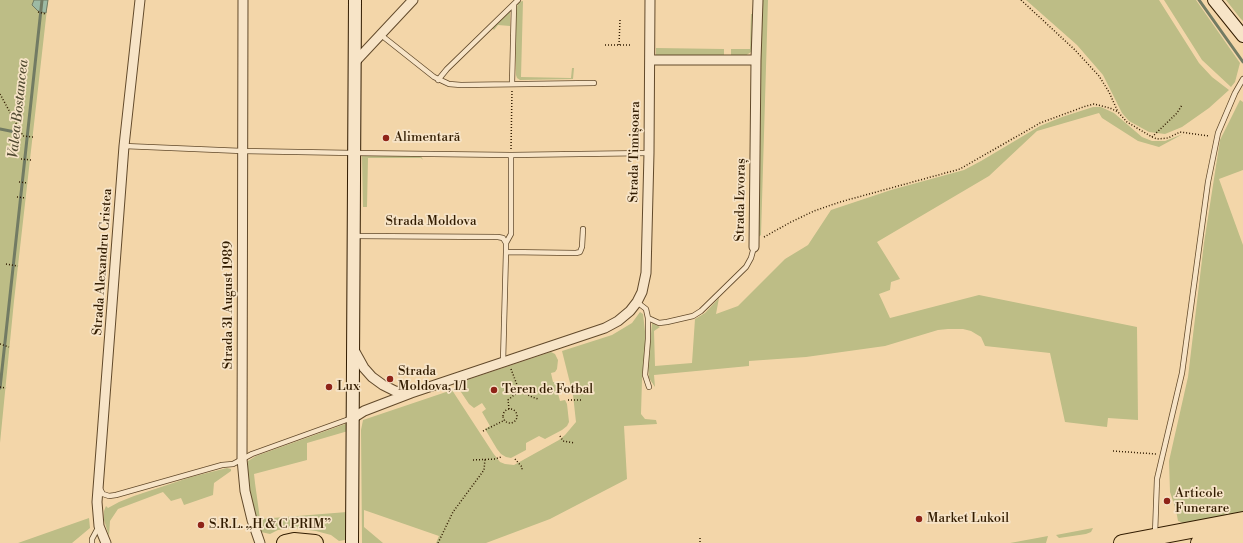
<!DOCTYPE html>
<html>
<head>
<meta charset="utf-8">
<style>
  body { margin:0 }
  canvas { display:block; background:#f3d6a9 }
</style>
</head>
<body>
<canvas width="1243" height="543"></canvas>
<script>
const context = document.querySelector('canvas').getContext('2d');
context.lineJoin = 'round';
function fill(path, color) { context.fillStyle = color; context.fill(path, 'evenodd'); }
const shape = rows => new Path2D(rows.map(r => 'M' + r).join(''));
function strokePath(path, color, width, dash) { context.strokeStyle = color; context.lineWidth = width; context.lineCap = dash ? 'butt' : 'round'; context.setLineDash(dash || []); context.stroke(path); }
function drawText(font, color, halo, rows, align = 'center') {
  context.font = font + ' "Libre Bodoni",serif'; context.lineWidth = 3.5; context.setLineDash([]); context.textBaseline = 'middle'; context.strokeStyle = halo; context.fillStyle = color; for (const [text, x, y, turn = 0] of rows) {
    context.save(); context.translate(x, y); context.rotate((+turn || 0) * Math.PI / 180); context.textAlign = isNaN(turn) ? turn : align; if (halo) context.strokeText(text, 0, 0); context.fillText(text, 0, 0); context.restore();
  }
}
fill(shape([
  [0,0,48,0,14,301,0,443],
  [761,0,768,0,761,235,757,238],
  [1026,0,1159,0,1199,63,1212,77,1229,90,1209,108,1182,127,1165,134,1149,132,1129,121,1122,113,1103,75,1077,45],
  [1164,0,1196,0,1240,63,1235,82,1231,87,1202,60],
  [1226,0,1243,0,1243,21,1240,18],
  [523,1,521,77,571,78,572,68,574,68,573,79,520,80,517,78,516,75,515,11,519,2],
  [510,10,510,26,498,25,494,30,492,28],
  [751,14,755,14,753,48,751,52,745,56,731,58,731,49,750,49],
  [656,48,724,49,724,57,657,56,656,55],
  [1240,100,1243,102,1243,170,1219,179,1243,245,1243,513,1186,524,1178,521,1176,510,1170,492,1169,461,1188,377,1204,243,1220,140],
  [1093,107,1101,107,1114,113,1142,137,1152,141,1165,141,1183,134,1159,147,1138,141,1102,118,1099,113,1037,131,989,176,877,242,900,279,891,282,890,290,879,294,890,318,979,295,1137,327,1138,420,1108,418,1107,427,1065,422,1050,353,985,346,981,337,971,331,963,329,948,329,938,330,885,346,806,357,749,361,749,366,654,375,655,387,649,378,648,366,652,323,660,327,654,331,655,366,692,363,695,319,705,313,719,298,716,314,738,306,785,259,808,245,831,210,891,190,964,170,981,161,1040,126,1062,117],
  [362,156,421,156,423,160,421,158,368,158,367,207,363,207],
  [640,312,643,314,646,340,642,380,641,414,645,419,656,420,657,424,624,426,627,479,550,519,486,543,436,543,439,536,364,510,364,527,383,543,362,543,361,430,363,420,452,390,493,453,500,462,505,464,514,465,559,440,565,435,576,422,573,395,562,351,612,335,632,323],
  [551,352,555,354,558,360,557,369,555,372,551,373,553,382,555,382,560,401,565,400,567,404,569,422,567,426,562,430,545,439,539,436,526,443,526,450,511,458,506,457,501,454,497,449,485,429,490,426,482,412,486,409,482,403,474,408,469,404,459,389,459,385,461,382],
  [348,423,348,431,307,443,307,460,254,474,255,483,260,519,347,512,347,537,345,540,339,541,331,535,316,531,293,528,278,530,270,534,261,532,257,521,249,488,247,475,248,461,256,456],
  [227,468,231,469,231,471,214,483,213,495,184,505,181,498,171,501,163,492,118,509,110,521,109,536,104,520,104,511,106,506,108,508,119,502,134,496,191,477],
  [89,518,90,528,72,543,18,543],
  [1093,528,1091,532,1086,534,1059,538,1056,535],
  [1048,536,1046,543,1010,543]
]), '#bdbd86');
const water = shape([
  [34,0,48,0,46,13,38,11,32,5,34,0]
]);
fill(water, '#9dbaa4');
strokePath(water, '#727b63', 1);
strokePath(shape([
  [1199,0,1243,62],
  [0,129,15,132],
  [0,388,42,0]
]), '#727b63', 3);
const lane = shape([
  [381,35,434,77,449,84,461,85,594,83],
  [438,80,447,69,518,0],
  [512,84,514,4],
  [124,146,242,151,354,153,511,155,649,153],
  [354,236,498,237,503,238,506,243,506,252,503,362],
  [506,243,511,234,511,155],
  [506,252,576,253,580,252,582,247,583,229],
  [637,302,646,309,648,318,648,339,645,375,649,387],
  [648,318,659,323,667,322,693,316,701,311,746,267,751,258,754,247],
  [100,489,103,494,109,496,116,495,222,465,233,464,252,454,352,418],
  [1155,534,1157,479,1182,373,1208,182,1218,133,1235,93,1243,79],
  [92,543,92,539,99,526]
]);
const street = shape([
  [243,0,242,459,245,491,252,520,260,543],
  [650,60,756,60],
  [355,62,413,0],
  [754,247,756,60,758,0],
  [354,350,364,368,372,377,383,385,395,391,410,393],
  [353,418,364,411,411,393,605,328,618,321,630,311,637,302,642,292,646,273,649,153,650,0],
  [106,543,99,526,97,502,124,146,140,0]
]);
const secondary = shape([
  [1214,0,1243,36],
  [352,543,355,0]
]);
const highway = shape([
  [285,543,294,541,315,543],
  [1122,543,1243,520],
  [1199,543,1243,535]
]);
strokePath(lane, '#624a2b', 6);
strokePath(street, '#624a2b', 11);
strokePath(secondary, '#321c01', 14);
strokePath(highway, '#321c01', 18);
strokePath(shape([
  [1021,0,1075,50,1099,76,1109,92,1118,112],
  [38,12,46,14],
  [605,45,632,45],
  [619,45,620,20],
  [0,94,23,136,33,137],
  [1152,137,1177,113,1182,105],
  [511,149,512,90],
  [21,159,31,160],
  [19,182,28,183],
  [17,197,26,198],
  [764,237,791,222,814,211,840,202,960,169,1040,123,1086,106,1094,104,1110,108,1118,112,1127,122,1152,137,1157,139,1168,138,1180,132,1209,136],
  [6,264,18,266],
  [0,344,9,347],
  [511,369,519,390,532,397,538,399],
  [0,387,6,388],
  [568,400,583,400],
  '503 416a7 7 0 1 1 14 0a7 7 0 1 1-14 0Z',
  [509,409,508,400,514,395,521,392],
  [483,431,505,420],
  [560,436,563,441,575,443],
  [1113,451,1156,454],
  [515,459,522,467,522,470],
  [473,460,495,459,501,457],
  [700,538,700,543],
  [438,543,453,512,484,470,485,459]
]), '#321c01', 1.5, [1, 2]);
strokePath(lane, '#f7e4c7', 4.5);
strokePath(street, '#f7e4c7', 9);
strokePath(secondary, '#f7e4c7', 12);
strokePath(highway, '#f3d6a9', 16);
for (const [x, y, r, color] of [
  [386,138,4,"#8f2418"],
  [390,379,4,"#8f2418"],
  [329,387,4,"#8f2418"],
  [494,390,4,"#8f2418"],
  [1167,501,4,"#8f2418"],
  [919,519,4,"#8f2418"],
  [201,525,4,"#8f2418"]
]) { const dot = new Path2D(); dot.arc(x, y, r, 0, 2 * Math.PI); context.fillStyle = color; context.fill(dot); strokePath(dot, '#f7e4c7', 1.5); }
drawText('13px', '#321c01', '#f7e4c7', [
  ["Alimentară",394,138],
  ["Strada",398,372],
  ["Moldova, 1/1",398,387],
  ["Lux",337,387],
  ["Teren de Fotbal",502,390],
  ["Articole",1175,494],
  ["Funerare",1175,509],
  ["Market Lukoil",927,519],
  ["S.R.L. „H & C PRIM”",209,525]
], 'left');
drawText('13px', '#321c01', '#f7e4c7', [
  ["Strada Timișoara",635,152,-89],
  ["Strada Izvoraș",741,200,-89],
  ["Strada Moldova",431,222],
  ["Strada Alexandru Cristea",103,262,-86],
  ["Strada 31 August 1989",229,305,-90]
]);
drawText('italic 14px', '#524b32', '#f7e4c7', [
  ["Valea Bostancea",19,109,-84]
]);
</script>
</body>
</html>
